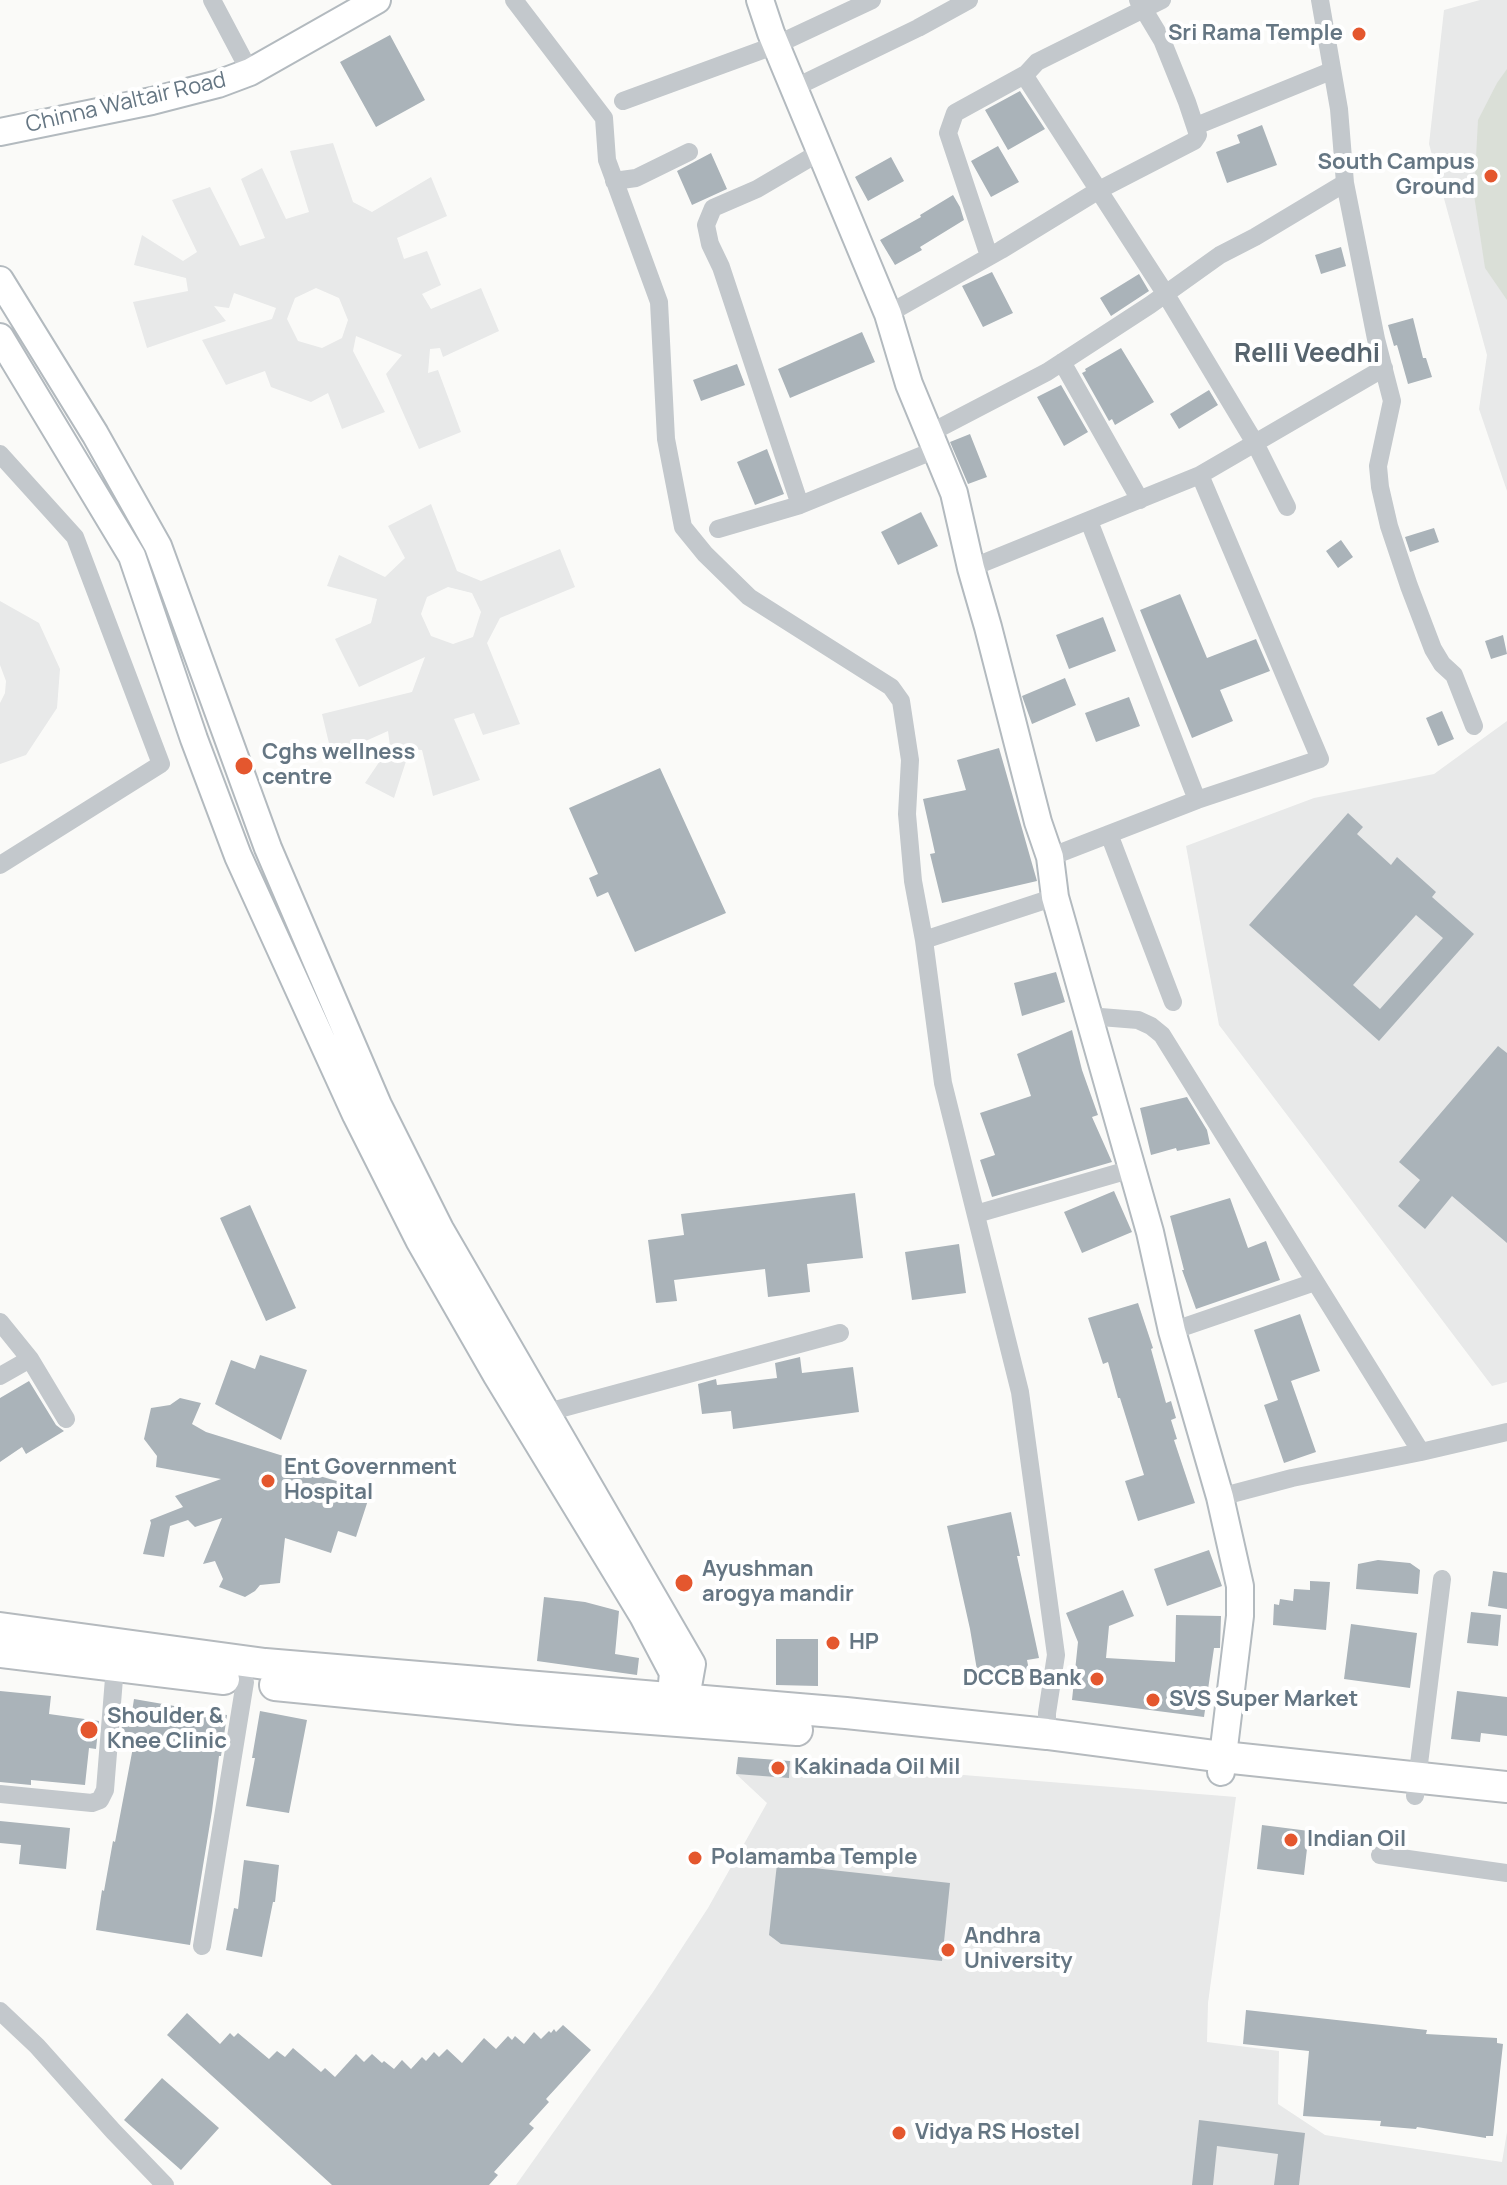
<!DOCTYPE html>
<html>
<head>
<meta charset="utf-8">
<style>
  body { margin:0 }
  canvas { display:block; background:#fafaf8 }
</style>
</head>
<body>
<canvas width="1507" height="2185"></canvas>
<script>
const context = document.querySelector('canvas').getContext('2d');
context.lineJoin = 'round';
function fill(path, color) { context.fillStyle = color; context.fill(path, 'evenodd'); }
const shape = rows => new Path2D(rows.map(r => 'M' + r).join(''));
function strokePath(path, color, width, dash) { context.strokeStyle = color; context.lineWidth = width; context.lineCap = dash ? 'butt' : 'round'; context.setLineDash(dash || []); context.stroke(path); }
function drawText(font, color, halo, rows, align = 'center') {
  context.font = font + ' Manrope,sans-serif'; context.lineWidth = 8; context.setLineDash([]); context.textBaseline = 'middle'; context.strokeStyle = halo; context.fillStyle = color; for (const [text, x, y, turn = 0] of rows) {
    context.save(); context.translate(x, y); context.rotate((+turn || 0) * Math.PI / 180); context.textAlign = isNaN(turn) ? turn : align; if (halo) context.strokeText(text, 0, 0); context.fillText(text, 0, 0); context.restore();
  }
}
fill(shape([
  [1480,0,1507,0,1507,491,1479,409,1487,355,1429,144,1444,10],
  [333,143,353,202,372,212,431,177,447,216,397,238,404,259,427,251,441,285,422,294,431,309,481,288,499,331,443,357,440,348,430,349,428,373,438,370,461,432,419,449,386,374,402,355,356,336,353,351,385,412,342,429,328,393,311,402,271,387,265,371,226,385,202,340,272,319,276,308,234,293,229,308,214,306,226,321,147,348,133,302,188,291,186,278,134,265,142,235,183,261,197,252,172,200,210,187,240,246,265,238,241,179,262,168,286,219,309,212,290,151],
  [316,288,339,298,348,320,342,338,322,348,298,341,287,319,295,298],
  [431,504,457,571,481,581,560,549,575,587,500,618,487,643,520,724,483,735,474,713,454,719,480,780,433,796,422,750,410,749,394,798,365,783,390,746,388,731,332,756,322,714,412,692,425,657,359,687,335,639,371,623,377,599,327,586,339,555,385,577,405,558,388,526],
  [448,587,472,593,481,612,473,637,453,644,431,636,421,614,427,597],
  [0,601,39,623,60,669,57,708,26,755,0,764,0,703,5,693,6,681,0,665],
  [1507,721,1507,1382,1492,1386,1219,1025,1186,846,1314,798,1434,774],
  [790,1761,1236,1797,1208,2003,1207,2042,1279,2051,1278,2104,1325,2135,1502,2162,1507,2132,1507,2185,516,2185,653,1992,708,1908,767,1803,736,1774,789,1777]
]), '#e8e9e9');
fill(shape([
  [1507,69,1507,300,1485,268,1474,195,1478,120,1497,83]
]), '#dadfd7');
fill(shape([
  [390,35,425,100,376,127,340,62],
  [1020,91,1045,129,1008,150,985,110],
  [1262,125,1277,165,1227,183,1216,152,1240,143,1237,135],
  [998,146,1019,182,991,197,971,161],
  [711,153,727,189,692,205,677,171],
  [891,157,904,181,868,201,855,177],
  [953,195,960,207,964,220,920,247,922,250,895,265,880,240,921,217,920,215],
  [1341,247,1346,266,1321,274,1315,255],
  [992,272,1013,313,983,327,962,286],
  [1139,274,1149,291,1111,316,1100,298],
  [1413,318,1423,358,1426,358,1432,377,1408,384,1397,345,1394,346,1388,325],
  [862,332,875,362,790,398,778,369],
  [1121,348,1154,402,1115,425,1112,419,1109,421,1082,373,1086,371,1085,369],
  [737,364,745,385,701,401,693,380],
  [1061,385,1088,432,1064,446,1037,397],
  [1209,390,1218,405,1179,429,1170,414],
  [970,434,987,477,968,484,950,442],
  [767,449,784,494,755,505,737,462],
  [921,512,938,546,898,565,881,532],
  [1434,528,1439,542,1410,552,1405,537],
  [1341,540,1353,557,1338,568,1326,551],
  [1180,594,1207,658,1256,639,1270,671,1220,690,1233,721,1192,738,1140,610],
  [1103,617,1116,651,1069,669,1056,635],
  [1503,635,1507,654,1491,659,1485,641],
  [1065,678,1076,705,1032,724,1022,696],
  [1129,697,1140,726,1096,742,1085,713],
  [1442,711,1454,739,1438,746,1426,718],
  [999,748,1037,881,942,903,930,854,935,853,923,799,966,790,957,760],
  [660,768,726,913,635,952,608,892,597,897,589,878,598,874,569,808],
  [1348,813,1363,827,1357,834,1391,865,1397,857,1436,892,1432,897,1474,934,1379,1041,1249,925],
  [1416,915,1443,938,1380,1009,1353,985],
  [1056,972,1065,1002,1022,1016,1014,983],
  [1072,1030,1082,1070,1098,1115,1092,1117,1112,1162,992,1197,980,1160,995,1155,980,1113,1031,1096,1017,1054],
  [1498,1046,1507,1053,1507,1243,1452,1196,1425,1229,1398,1206,1420,1180,1399,1162],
  [1187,1097,1207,1130,1210,1144,1177,1151,1176,1148,1151,1155,1140,1108],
  [1114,1191,1132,1232,1082,1253,1064,1212],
  [855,1193,863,1258,807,1264,810,1292,768,1297,765,1269,674,1280,677,1301,656,1303,648,1240,684,1235,681,1214],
  [1230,1198,1248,1248,1266,1241,1280,1280,1196,1309,1182,1270,1184,1270,1170,1216],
  [250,1205,296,1308,266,1321,220,1218],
  [959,1244,966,1293,912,1300,905,1252],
  [1138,1303,1153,1348,1151,1349,1166,1403,1171,1401,1176,1418,1171,1420,1177,1439,1174,1440,1195,1503,1138,1521,1125,1481,1144,1475,1120,1398,1118,1398,1108,1362,1103,1364,1088,1318],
  [1300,1314,1320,1371,1291,1381,1316,1452,1284,1463,1264,1405,1278,1400,1254,1330],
  [260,1355,307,1370,281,1440,215,1404,231,1360,255,1369],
  [800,1357,802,1373,853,1367,859,1412,733,1429,731,1411,702,1414,698,1384,716,1379,717,1385,777,1378,775,1363],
  [29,1381,56,1425,64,1431,26,1454,22,1447,0,1462,0,1398],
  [180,1398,201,1403,192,1424,206,1432,293,1459,299,1470,371,1491,356,1537,338,1531,331,1553,285,1538,280,1583,260,1585,255,1591,245,1597,219,1587,223,1579,215,1561,203,1564,222,1518,195,1527,188,1520,170,1526,164,1557,143,1554,151,1523,150,1520,183,1507,175,1496,221,1479,156,1467,157,1456,144,1439,151,1408,170,1405],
  [1011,1512,1020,1556,1017,1556,1039,1658,1027,1660,1029,1670,988,1678,986,1668,977,1670,970,1629,947,1526],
  [1209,1550,1222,1586,1167,1606,1154,1569],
  [1378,1560,1410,1563,1420,1570,1418,1594,1356,1589,1358,1564],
  [1493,1571,1507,1573,1507,1609,1488,1606],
  [1310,1581,1330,1582,1326,1630,1273,1625,1274,1604,1279,1605,1280,1599,1293,1601,1294,1589,1310,1590],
  [1123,1590,1134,1616,1109,1626,1106,1658,1175,1662,1176,1615,1221,1616,1220,1648,1214,1648,1204,1717,1072,1700,1078,1642,1066,1613],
  [544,1597,585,1602,619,1611,615,1654,639,1658,637,1675,537,1661],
  [1471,1612,1501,1615,1498,1646,1467,1643],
  [1351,1624,1417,1633,1410,1688,1344,1679],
  [776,1639,818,1639,818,1686,776,1685],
  [0,1691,51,1696,49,1714,99,1721,96,1749,89,1748,85,1785,31,1780,31,1785,0,1782],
  [1457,1691,1507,1697,1507,1736,1481,1733,1480,1742,1451,1739],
  [134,1699,186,1708,185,1710,227,1715,221,1756,219,1756,212,1811,190,1945,96,1930,102,1890,104,1891,113,1841,115,1842,134,1742,121,1739,122,1724,130,1725],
  [260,1711,307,1720,289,1813,246,1806,255,1758,252,1758],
  [738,1757,790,1761,789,1778,736,1774],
  [0,1821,70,1828,66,1869,19,1864,21,1845,0,1843],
  [1262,1825,1309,1831,1304,1875,1257,1869],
  [244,1860,279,1865,275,1902,273,1902,262,1957,226,1950,234,1908,238,1909],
  [777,1864,950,1883,942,1961,781,1944,769,1935],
  [1246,2010,1427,2030,1426,2034,1497,2038,1497,2043,1503,2044,1493,2136,1486,2136,1486,2138,1417,2127,1416,2129,1380,2126,1381,2121,1303,2116,1309,2051,1243,2044],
  [187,2013,220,2044,230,2033,234,2037,238,2033,269,2059,277,2051,285,2057,293,2048,321,2072,325,2068,335,2077,356,2054,364,2062,372,2054,382,2063,384,2061,394,2069,402,2060,411,2069,422,2057,426,2061,434,2052,439,2057,447,2049,462,2063,484,2038,496,2049,508,2036,512,2040,515,2036,524,2044,534,2032,541,2039,549,2031,551,2033,554,2029,556,2032,563,2025,591,2050,546,2099,549,2102,529,2124,534,2128,494,2172,498,2175,489,2185,332,2185,167,2035],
  [162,2078,219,2128,181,2170,124,2120],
  [1199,2120,1305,2133,1299,2185,1274,2185,1278,2154,1217,2146,1213,2185,1192,2185]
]), '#aab3b9');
const secondary = shape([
  [760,0,771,33,888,314,909,384,954,493,971,568,988,627,1038,822,1050,857,1055,897,1150,1232,1172,1331,1220,1497,1240,1586,1240,1616,1221,1772],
  [0,132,152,101,218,84,250,72,377,0],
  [0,280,95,434,158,546,268,848,378,1105,440,1229,692,1664,682,1720],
  [0,337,132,556,194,739,238,856,356,1115,419,1240,497,1376,643,1616,673,1673,670,1705]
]);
const primary = shape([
  [0,1628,265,1664,846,1713,1047,1734,1223,1757,1507,1787],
  [0,1652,224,1679],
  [275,1685,519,1709,797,1730]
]);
strokePath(secondary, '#b3babf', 30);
strokePath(primary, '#b5babe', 34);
strokePath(shape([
  [212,0,250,72],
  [514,0,604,118,607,160,659,302,666,439,683,527,705,554,749,597,891,687,901,701,910,760,907,814,913,881,924,940],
  [1162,0,1037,62,1026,74,1028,81,1165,293,1255,443,1287,507],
  [1320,0,1339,109,1345,183,1376,339,1392,401,1378,466,1380,487,1389,526,1409,586,1433,649,1442,664,1454,675,1474,726],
  [794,88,918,28,969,0],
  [623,101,776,45,872,0],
  [1196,126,1331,71],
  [614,181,636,178,689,152],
  [989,256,948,133,955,113,1026,74],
  [888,314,1001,250,1099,190,1194,141,1198,135,1187,102,1162,40,1138,0],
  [1062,362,1140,500],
  [930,433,1047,372,1150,305,1220,255,1255,237,1345,183],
  [0,454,75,537,161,764,0,865],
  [1200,475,1384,368],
  [800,505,721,267,710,244,706,225,713,208,757,189,820,152],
  [1089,521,1197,800],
  [718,529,800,505,935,450],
  [971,568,1200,475,1320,759,1197,800,1050,857],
  [1109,834,1173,1002],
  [1088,1016,1138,1020,1151,1026,1162,1035,1421,1452,1292,1478,1220,1497],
  [976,1214,1132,1169],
  [0,1322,30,1359,66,1419],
  [1172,1331,1315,1282],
  [0,1376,30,1359],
  [539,1418,559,1409,840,1333],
  [1421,1452,1507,1432],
  [1047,1734,1047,1713,1056,1655,1020,1392,943,1083,924,940,1055,897],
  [0,1794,92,1803,100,1800,105,1790,115,1666],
  [1415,1796,1442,1579],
  [1380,1855,1507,1873],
  [202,1946,245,1682],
  [0,2011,37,2046,113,2131,165,2185]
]), '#c3c8cc', 18);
strokePath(secondary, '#fff', 26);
strokePath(primary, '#fff', 30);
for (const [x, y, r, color] of [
  [1359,34,8,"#e4572e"],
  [1491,176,8,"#e4572e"],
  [244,766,10,"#e4572e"],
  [268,1481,8,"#e4572e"],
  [684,1583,10,"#e4572e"],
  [833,1643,8,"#e4572e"],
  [1097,1679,8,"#e4572e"],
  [1153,1700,8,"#e4572e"],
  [89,1730,10,"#e4572e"],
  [778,1768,8,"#e4572e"],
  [1291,1840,8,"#e4572e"],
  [695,1858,8,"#e4572e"],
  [948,1950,8,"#e4572e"],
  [899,2133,8,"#e4572e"]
]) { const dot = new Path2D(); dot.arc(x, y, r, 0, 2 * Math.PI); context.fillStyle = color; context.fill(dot); strokePath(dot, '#fff', 3); }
drawText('bold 22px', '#657683', '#fff', [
  ["Sri Rama Temple",1343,34,"right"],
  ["South Campus",1475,163,"right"],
  ["Ground",1475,188,"right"],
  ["Cghs wellness",262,753],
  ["centre",262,778],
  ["Ent Government",284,1468],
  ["Hospital",284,1493],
  ["Ayushman",702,1570],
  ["arogya mandir",702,1595],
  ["HP",849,1643],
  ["DCCB Bank",1081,1679,"right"],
  ["SVS Super Market",1169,1700],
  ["Shoulder &",107,1717],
  ["Knee Clinic",107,1742],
  ["Kakinada Oil Mil",794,1768],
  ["Indian Oil",1307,1840],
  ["Polamamba Temple",711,1858],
  ["Andhra",964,1937],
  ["University",964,1962],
  ["Vidya RS Hostel",915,2133]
], 'left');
drawText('22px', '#657683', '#fff', [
  ["Chinna Waltair Road",126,103,-13]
]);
drawText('bold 26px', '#57646e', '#fff', [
  ["Relli Veedhi",1307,355]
]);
</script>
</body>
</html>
